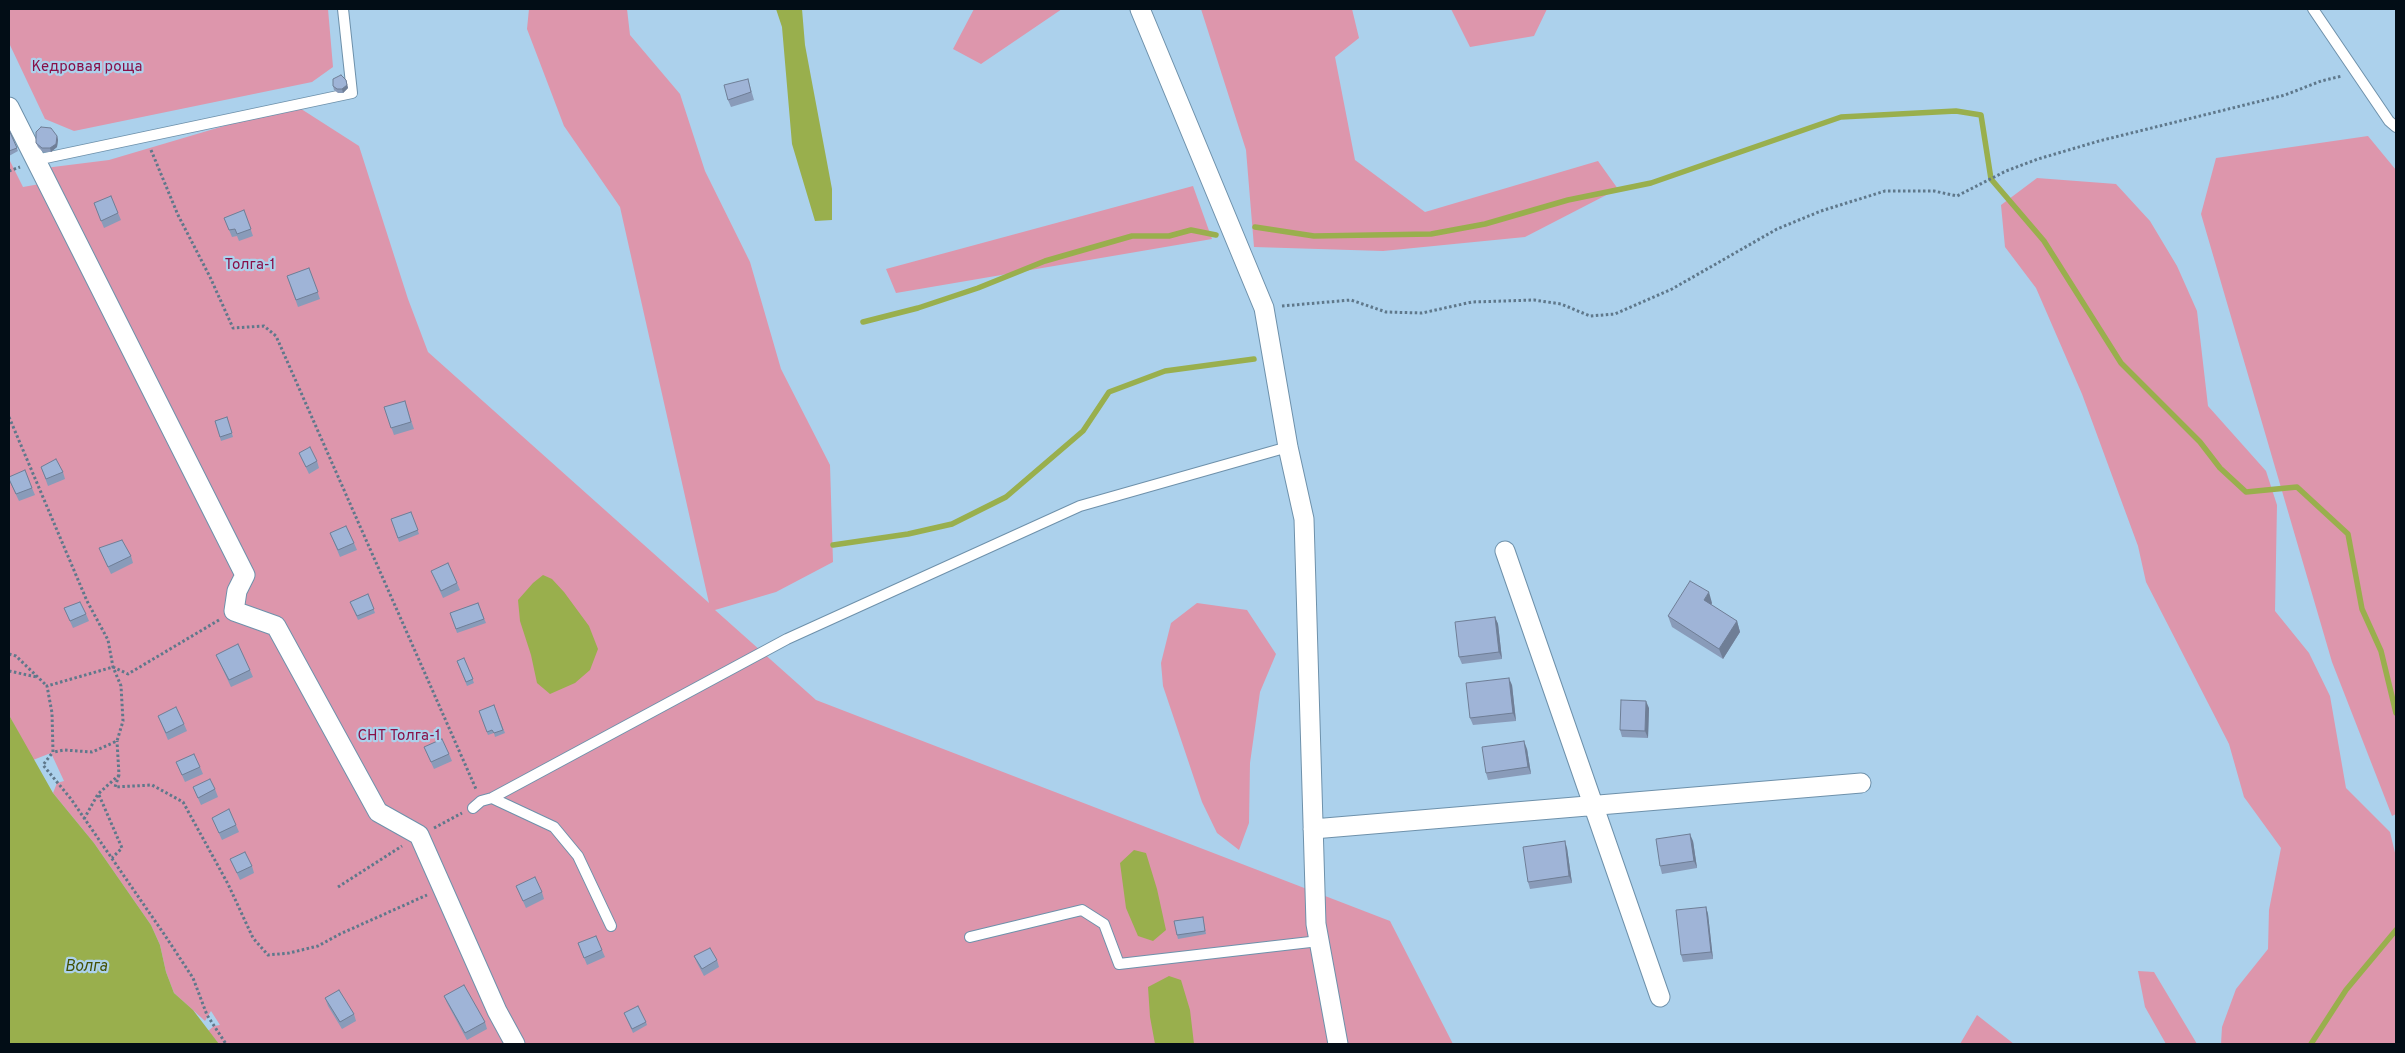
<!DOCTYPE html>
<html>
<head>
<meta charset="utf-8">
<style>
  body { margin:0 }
  #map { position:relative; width:2405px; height:1053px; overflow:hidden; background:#acd1ec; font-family:Overpass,sans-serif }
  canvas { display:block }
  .frame { position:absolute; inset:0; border:10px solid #020d16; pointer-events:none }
</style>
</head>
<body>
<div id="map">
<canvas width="2405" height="1053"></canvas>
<div class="frame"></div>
</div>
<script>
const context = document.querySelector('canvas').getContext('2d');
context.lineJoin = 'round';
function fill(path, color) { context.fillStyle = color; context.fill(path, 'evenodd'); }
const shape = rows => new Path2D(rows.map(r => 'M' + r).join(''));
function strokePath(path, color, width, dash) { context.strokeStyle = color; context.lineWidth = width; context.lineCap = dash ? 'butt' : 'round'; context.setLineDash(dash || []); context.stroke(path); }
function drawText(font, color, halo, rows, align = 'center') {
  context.font = font + ' Overpass,sans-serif'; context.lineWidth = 4.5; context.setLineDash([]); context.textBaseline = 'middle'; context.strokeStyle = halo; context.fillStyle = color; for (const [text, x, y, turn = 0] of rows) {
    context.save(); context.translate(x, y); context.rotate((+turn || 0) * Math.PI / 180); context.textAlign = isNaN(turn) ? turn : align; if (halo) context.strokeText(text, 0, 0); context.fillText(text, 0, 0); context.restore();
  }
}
fill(shape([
  [9,9,328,9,333,67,312,82,74,131,45,119,9,43],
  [529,9,627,9,630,35,680,94,705,171,750,262,781,369,830,465,833,562,776,592,715,610,816,700,1390,921,1453,1044,219,1044,208,1031,214,1026,220,1025,211,1011,205,1021,174,993,166,972,160,945,151,925,94,843,53,793,57,783,64,781,51,753,33,760,9,715,9,159,23,187,51,182,45,168,109,160,295,105,359,146,408,299,428,352,709,603,620,207,564,126,527,29],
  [974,9,1062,9,981,64,953,49],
  [1201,9,1352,9,1359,38,1335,57,1355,160,1425,212,1598,161,1618,189,1525,237,1383,251,1254,247,1246,150],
  [1451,9,1547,9,1534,36,1470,47],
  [2368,136,2396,170,2396,814,2392,816,2332,662,2201,214,2216,158],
  [2037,178,2116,184,2150,221,2177,266,2197,311,2208,406,2266,471,2277,505,2275,611,2309,653,2330,696,2346,788,2390,832,2396,857,2396,1044,2221,1044,2222,1027,2236,989,2268,949,2269,910,2281,848,2244,797,2229,744,2146,582,2138,546,2082,394,2036,288,2005,247,2001,205],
  [1193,186,1212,239,896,293,886,269],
  [1197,603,1247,610,1276,654,1260,692,1250,763,1249,823,1239,850,1217,833,1202,802,1163,686,1161,663,1171,623],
  [2138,971,2154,972,2197,1044,2166,1044,2145,1007],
  [1977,1015,2014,1044,1960,1044]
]), '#dd96ac');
fill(shape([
  [776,9,802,9,805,45,832,189,832,220,815,221,792,144,782,27],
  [543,575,552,579,564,592,589,626,598,649,590,670,575,683,550,694,537,683,531,655,520,621,518,600,533,583],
  [9,715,53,793,94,843,151,925,160,945,166,972,174,993,193,1010,219,1044,9,1044],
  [1134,850,1146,853,1157,889,1166,930,1153,941,1138,936,1126,908,1120,863],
  [1169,976,1181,980,1190,1010,1194,1044,1155,1044,1150,1017,1148,987]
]), '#99af4d');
strokePath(shape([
  [1255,227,1314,236,1431,234,1485,224,1568,200,1651,183,1841,117,1956,111,1981,115,1991,179,2044,241,2121,363,2200,442,2220,468,2246,492,2297,487,2348,534,2362,609,2381,651,2396,713],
  [863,322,918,308,978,288,1045,261,1132,236,1169,236,1191,230,1216,235],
  [833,545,908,534,952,524,1006,497,1083,431,1109,392,1165,371,1254,359],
  [2311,1044,2346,990,2396,930]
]), '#99af4d', 5.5);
const lane = shape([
  [2313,9,2389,121,2396,127],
  [36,160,352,93,343,9],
  [492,798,554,827,578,856,611,926],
  [473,808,481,801,492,798,787,639,1080,506,1288,447],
  [970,937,1082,910,1104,924,1119,964,1319,941]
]);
const street = shape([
  [1140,9,1264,308,1288,447,1304,519,1316,924,1338,1044],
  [9,107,245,575,237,591,234,611,276,626,378,812,419,835,497,1011,515,1044],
  [1505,551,1660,997],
  [1313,829,1861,783]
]);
strokePath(lane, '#6e91ab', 12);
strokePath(street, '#6e91ab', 21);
strokePath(shape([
  [151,150,178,215,210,277,233,328,264,326,276,336,476,789],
  [9,171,20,167],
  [1282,306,1351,300,1386,312,1422,313,1472,302,1534,300,1561,304,1590,316,1615,314,1672,289,1777,229,1821,211,1885,191,1934,191,1957,196,2006,171,2038,159,2099,141,2285,95,2321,81,2342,76],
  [9,417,87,601,108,640,113,667,121,686,123,721,117,741,92,752,64,750,54,752],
  [219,620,128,674,113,667,47,686,52,713,53,752,43,765,71,799,164,934,193,978,207,1015,226,1044],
  [9,654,16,656,47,686],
  [9,671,37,677],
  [119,775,115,787,152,785,183,802,228,884,253,938,268,955,289,953,318,946,340,934,427,895],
  [99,795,122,848,112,858],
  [84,819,98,794,119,775,117,741],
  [434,828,462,813],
  [338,887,402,846]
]), '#5f788b', 3, [2.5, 2.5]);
strokePath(lane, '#fff', 10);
strokePath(street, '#fff', 19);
fill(shape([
  [748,79,754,100,731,107,728,100],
  [346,80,348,88,343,93,338,93,334,90,333,86],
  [9,130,18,151,9,156],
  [57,136,58,140,57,147,51,152,43,152,38,147,36,143],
  [94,203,118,213,121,220,104,228],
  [244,210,253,236,239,241,237,236,232,237,224,218],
  [309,268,320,299,298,307,287,276],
  [384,407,407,408,414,429,394,435],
  [227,417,233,437,221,441,215,421],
  [299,453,317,461,319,468,309,474],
  [41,467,63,472,65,479,48,486],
  [9,480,32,488,35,495,19,501],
  [411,512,419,534,399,542,391,519],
  [330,533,354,543,357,550,340,557],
  [99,548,131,556,133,563,111,574],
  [431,571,457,583,460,590,443,598],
  [368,594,375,613,358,620,350,602],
  [478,603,486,623,457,633,450,613],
  [1712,603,1711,605,1737,621,1740,632,1723,659,1672,627,1668,616],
  [64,608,86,614,89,621,73,628],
  [1495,617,1498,624,1502,659,1462,664,1459,657],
  [216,655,250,670,253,677,231,687],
  [464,658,474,683,467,686,457,661],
  [1512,685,1516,721,1473,725,1470,718],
  [494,705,505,733,495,737,494,733,488,735,479,711],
  [1649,708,1648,738,1622,737,1620,730],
  [158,716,184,724,187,731,168,740],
  [424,747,449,754,452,761,434,769],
  [1527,749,1531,774,1488,780,1486,773],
  [176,762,200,767,203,774,185,782],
  [193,787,215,789,218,797,201,805],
  [212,818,236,825,239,832,222,840],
  [1693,841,1697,868,1662,874,1660,866],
  [1567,848,1572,883,1530,889,1528,882],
  [230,859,252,866,254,873,240,880],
  [516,886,542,892,544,899,526,908],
  [1706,907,1708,914,1713,959,1683,962,1681,955],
  [1203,917,1206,934,1178,939,1177,935],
  [578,943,602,950,605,957,587,965],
  [694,956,717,960,719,967,704,976,697,963],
  [444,996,485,1022,487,1029,467,1040,447,1003],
  [325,998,354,1014,356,1021,342,1029,328,1006],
  [624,1013,646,1022,647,1025,633,1033]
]), '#899bb9');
fill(shape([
  [346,80,348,88,343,93,342,89],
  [57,136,58,140,57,147,51,152,50,148],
  [1709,592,1712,603,1708,611,1704,600],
  [1495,617,1498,624,1502,659,1499,652],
  [1737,621,1740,632,1723,659,1719,649],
  [1509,678,1512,685,1516,721,1513,713],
  [1646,701,1649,708,1648,738,1645,731],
  [1524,741,1527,749,1531,774,1528,767],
  [1690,834,1693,841,1697,868,1694,861],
  [1565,841,1567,848,1572,883,1569,876],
  [1706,907,1708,914,1713,959,1711,952]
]), '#6f7e96');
const building = shape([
  [341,75,346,80,347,85,342,89,337,89,333,86,333,79,341,75],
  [748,79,751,92,728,100,724,85,748,79],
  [41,127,51,128,57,136,56,144,50,148,42,148,36,143,36,132,41,127],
  [9,130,17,148,9,151,9,130],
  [111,196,118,213,101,221,94,203,111,196],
  [244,210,251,229,237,234,235,229,229,230,224,218,244,210],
  [309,268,318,292,296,300,287,276,309,268],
  [405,401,411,422,391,428,384,407,405,401],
  [227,417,232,433,220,437,215,421,227,417],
  [310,447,317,461,306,467,299,453,310,447],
  [56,459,63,472,46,479,41,467,56,459],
  [25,470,32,488,16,494,9,479,9,477,25,470],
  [411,512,418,530,398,538,391,519,411,512],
  [346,526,354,543,338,550,330,533,346,526],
  [122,540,131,556,108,567,99,548,122,540],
  [448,563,457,583,441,591,431,571,448,563],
  [1690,581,1709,592,1704,600,1737,621,1719,649,1668,616,1690,581],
  [368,594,374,609,357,616,350,602,368,594],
  [80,602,86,614,70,621,64,608,80,602],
  [478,603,484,619,456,629,450,613,478,603],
  [1495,617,1499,652,1459,657,1455,622,1495,617],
  [238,644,250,670,229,680,216,655,238,644],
  [464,658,473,679,466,682,457,661,464,658],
  [1509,678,1513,713,1470,718,1466,683,1509,678],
  [1621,700,1646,701,1645,731,1620,730,1621,700],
  [494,705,503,730,494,733,492,730,487,732,479,711,494,705],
  [176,707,184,724,166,733,158,716,176,707],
  [442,739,449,754,431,762,424,747,442,739],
  [1524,741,1528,767,1486,773,1482,747,1524,741],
  [194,754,200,767,182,775,176,762,194,754],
  [210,779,215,789,198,798,193,787,210,779],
  [229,809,236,825,219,833,212,818,229,809],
  [1690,834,1694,861,1660,866,1656,839,1690,834],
  [1565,841,1569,876,1528,882,1523,847,1565,841],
  [245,852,252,866,237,873,230,859,245,852],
  [535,877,542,892,523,901,516,886,535,877],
  [1706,907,1711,952,1681,955,1676,910,1706,907],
  [1203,917,1205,931,1177,935,1174,921,1203,917],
  [596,936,602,950,584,958,578,943,596,936],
  [710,948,717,960,702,969,694,956,710,948],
  [464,985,485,1022,465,1033,444,996,464,985],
  [339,990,354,1014,340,1022,325,998,339,990],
  [638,1006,646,1022,632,1029,624,1013,638,1006]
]);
fill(building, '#9fb4d7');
strokePath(building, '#6f7e96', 1);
drawText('15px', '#881048', '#acd1ec', [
  ["Кедровая роща",87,68],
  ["Толга-1",250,266],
  ["СНТ Толга-1",399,737]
]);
drawText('italic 16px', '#445005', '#acd1ec', [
  ["Волга",86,968]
]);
</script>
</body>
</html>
